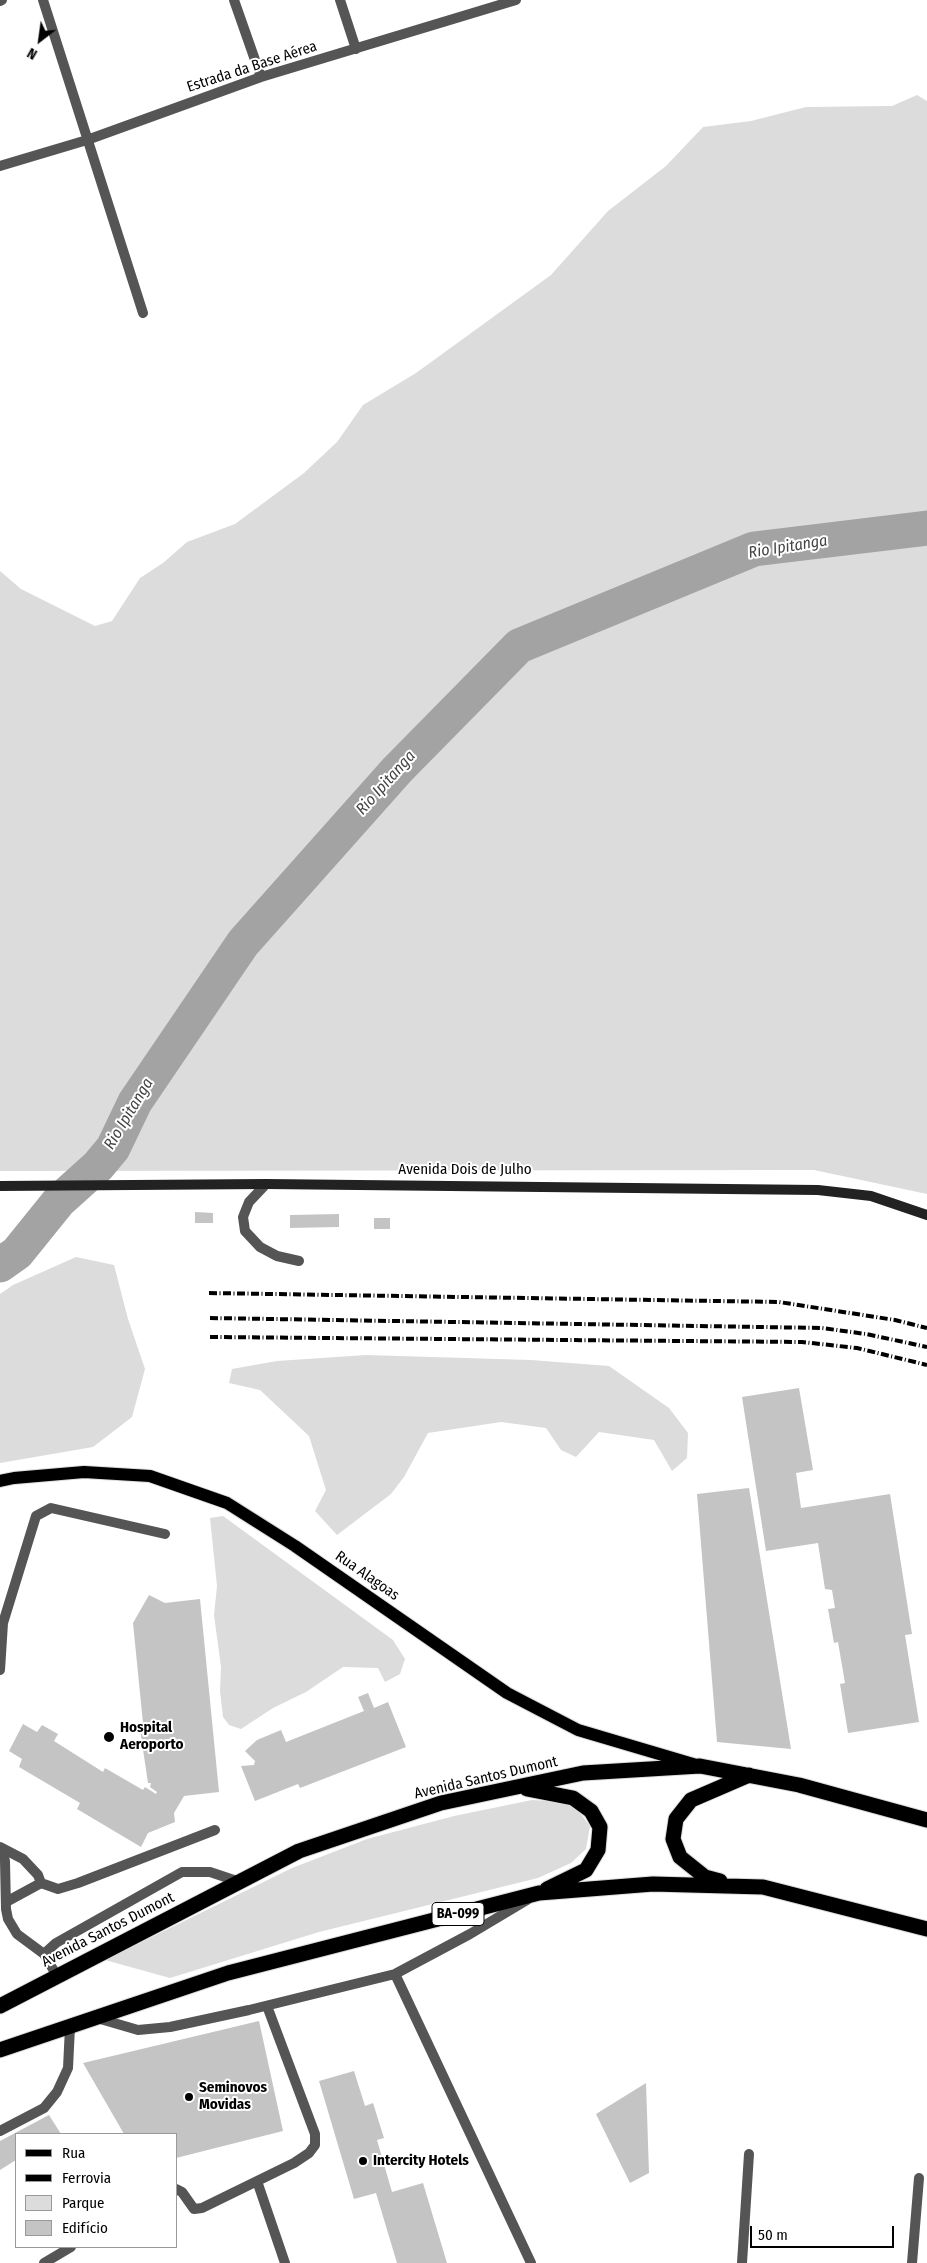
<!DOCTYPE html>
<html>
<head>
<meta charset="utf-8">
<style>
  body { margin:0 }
  #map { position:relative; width:927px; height:2263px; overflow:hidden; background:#fff; font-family:"Fira Sans Condensed",sans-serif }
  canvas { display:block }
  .legend { position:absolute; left:15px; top:2133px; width:162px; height:115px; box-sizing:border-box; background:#fff; border:1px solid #999; margin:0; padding:6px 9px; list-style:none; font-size:15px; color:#000 }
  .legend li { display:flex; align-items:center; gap:10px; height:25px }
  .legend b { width:25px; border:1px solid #999 }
  .north { position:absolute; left:15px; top:15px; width:50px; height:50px; -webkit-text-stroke:4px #fff; paint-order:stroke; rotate:210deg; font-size:14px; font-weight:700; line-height:20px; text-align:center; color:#000 }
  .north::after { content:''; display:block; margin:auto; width:18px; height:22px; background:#000; clip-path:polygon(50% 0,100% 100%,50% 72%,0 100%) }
  .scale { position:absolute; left:750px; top:2226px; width:144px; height:22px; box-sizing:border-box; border:2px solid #000; border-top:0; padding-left:6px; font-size:15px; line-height:18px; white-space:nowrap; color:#000; -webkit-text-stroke:4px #fff; paint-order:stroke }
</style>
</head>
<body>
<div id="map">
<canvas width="927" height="2263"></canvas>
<ul class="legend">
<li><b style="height:6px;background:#000"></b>Rua</li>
<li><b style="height:6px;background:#000"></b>Ferrovia</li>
<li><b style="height:14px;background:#dcdcdc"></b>Parque</li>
<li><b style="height:14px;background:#c4c4c4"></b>Edifício</li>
</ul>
<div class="north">N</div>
<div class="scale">50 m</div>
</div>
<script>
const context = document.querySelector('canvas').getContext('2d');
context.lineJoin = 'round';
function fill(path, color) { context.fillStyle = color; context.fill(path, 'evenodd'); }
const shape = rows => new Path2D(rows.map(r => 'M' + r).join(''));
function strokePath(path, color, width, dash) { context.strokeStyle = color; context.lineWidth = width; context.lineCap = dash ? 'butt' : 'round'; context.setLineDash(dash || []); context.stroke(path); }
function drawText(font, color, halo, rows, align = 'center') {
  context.font = font + ' "Fira Sans Condensed",sans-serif'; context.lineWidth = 4; context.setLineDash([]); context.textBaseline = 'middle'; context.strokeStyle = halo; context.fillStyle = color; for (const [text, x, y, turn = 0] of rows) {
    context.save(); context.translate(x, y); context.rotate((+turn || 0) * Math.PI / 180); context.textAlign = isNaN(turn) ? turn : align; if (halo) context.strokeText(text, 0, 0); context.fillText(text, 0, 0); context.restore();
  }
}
fill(shape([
  [917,95,927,101,927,1194,814,1170,0,1171,0,571,21,589,95,626,112,621,140,578,163,563,187,542,235,524,304,473,337,442,363,405,416,373,551,275,608,211,666,166,703,127,751,121,806,107,892,106],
  [76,1257,114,1265,128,1319,145,1369,132,1417,93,1447,0,1463,0,1294,13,1285],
  [366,1355,531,1360,609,1366,669,1408,688,1433,687,1458,672,1471,654,1440,599,1432,576,1457,561,1450,546,1428,501,1422,428,1433,404,1477,391,1494,337,1535,315,1511,326,1490,309,1436,260,1390,229,1383,232,1369,277,1361],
  [223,1516,393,1640,405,1659,400,1674,385,1682,378,1668,343,1667,306,1692,273,1708,241,1729,229,1725,223,1717,220,1691,221,1667,214,1615,217,1586,210,1518],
  [532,1800,563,1802,579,1812,590,1826,586,1849,571,1863,538,1878,319,1932,170,1978,105,1960,292,1868,367,1839,454,1816]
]), '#dcdcdc');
strokePath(shape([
  [0,1265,17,1253,59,1201,98,1166,113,1148,135,1102,243,943,397,770,519,646,754,549,927,528]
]), '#a3a3a3', 35);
fill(shape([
  [195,1212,213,1213,213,1223,195,1223],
  [339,1214,339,1227,290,1228,290,1215],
  [374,1218,390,1218,390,1229,374,1229],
  [799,1388,813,1470,796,1473,801,1508,890,1494,912,1634,905,1635,919,1722,848,1733,840,1684,845,1683,838,1642,834,1643,828,1609,835,1608,832,1590,825,1589,818,1543,766,1551,742,1397],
  [749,1488,791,1749,717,1742,697,1494],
  [149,1595,165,1603,200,1599,219,1792,184,1796,174,1813,175,1822,148,1833,141,1847,77,1809,80,1803,19,1767,22,1759,9,1751,23,1724,37,1732,42,1725,58,1734,54,1741,103,1772,105,1768,143,1790,145,1787,156,1794,157,1792,150,1787,151,1783,148,1783,139,1723,143,1723,133,1623],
  [368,1693,374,1708,388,1702,406,1747,300,1788,298,1784,255,1801,241,1766,254,1765,255,1761,245,1751,257,1740,281,1730,286,1742,364,1711,358,1697],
  [259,2021,283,2131,176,2158,176,2134,124,2134,83,2063],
  [354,2071,365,2106,373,2103,384,2138,377,2140,392,2192,423,2183,447,2263,397,2263,376,2193,354,2199,319,2081],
  [646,2083,649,2173,630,2183,596,2114],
  [49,2115,61,2134,16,2134,16,2160,0,2170,0,2141]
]), '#c4c4c4');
const primary = shape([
  [0,1481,14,1478,84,1472,150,1476,227,1503,295,1546,507,1693,578,1730,693,1764]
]);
const highway = shape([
  [527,1789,573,1798,591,1811,600,1827,598,1850,586,1870,547,1889],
  [720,1881,705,1877,680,1857,673,1839,676,1819,691,1800,749,1775],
  [0,2006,299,1851,441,1803,583,1773,700,1766,799,1785,927,1820],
  [0,2050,228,1973,539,1893,653,1884,763,1887,927,1929]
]);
strokePath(primary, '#dbdbdb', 14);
strokePath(highway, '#dbdbdb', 17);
strokePath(shape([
  [43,0,143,313],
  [234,0,261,77],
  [340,0,356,49],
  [0,1,2,0],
  [0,166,87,140,261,77,516,0],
  [266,1184,249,1202,243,1217,245,1231,260,1247,277,1256,299,1261],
  [0,1670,3,1623,36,1516,51,1508,165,1534],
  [0,1847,5,1861,6,1909,8,1919,17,1934,44,1954,57,1976],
  [0,1847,23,1859,38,1875,41,1883],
  [6,1902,41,1883,58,1889,78,1883,215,1830],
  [44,1954,56,1943,182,1872,210,1872,240,1882],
  [395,1974,531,2263],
  [97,2018,138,2030,170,2027,249,2010,395,1974,470,1934,527,1900],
  [0,2131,44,2108,57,2092,68,2068,70,2027],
  [257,2181,285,2263],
  [176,2189,182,2192,194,2209,202,2208,294,2163,309,2153,315,2145,315,2134,267,2006],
  [44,2263,71,2247]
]), '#555', 10);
strokePath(shape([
  [742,2263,749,2154],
  [912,2263,919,2178]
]), '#555', 10);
strokePath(shape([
  [0,1186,266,1184,818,1190,871,1196,927,1215]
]), '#222', 10);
strokePath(primary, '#000', 12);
strokePath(highway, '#000', 15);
strokePath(shape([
  [209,1293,779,1302,895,1320,927,1328],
  [210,1318,822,1328,866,1334,927,1347],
  [210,1337,802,1342,857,1348,927,1365]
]), '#000', 4, [8, 2.5, 1, 2.5]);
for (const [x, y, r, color] of [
  [109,1737,6,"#000"],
  [189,2097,5,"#000"],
  [363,2161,5,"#000"]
]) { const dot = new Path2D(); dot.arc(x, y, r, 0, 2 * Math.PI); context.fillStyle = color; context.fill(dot); strokePath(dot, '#fff', 2); }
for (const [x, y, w] of [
  [458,1914,52]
]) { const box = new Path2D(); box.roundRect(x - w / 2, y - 11.5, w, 23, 4); context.fillStyle = '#fff'; context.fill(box); strokePath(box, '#000', 1); }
drawText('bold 14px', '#000', null, [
  ["BA-099",458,1914]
]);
drawText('15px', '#000', '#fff', [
  ["Estrada da Base Aérea",252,67,-18],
  ["Avenida Dois de Julho",465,1170],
  ["Rua Alagoas",367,1576,35],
  ["Avenida Santos Dumont",486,1778,-13],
  ["Avenida Santos Dumont",108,1930,-27]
]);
drawText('bold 15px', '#000', '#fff', [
  ["Hospital",120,1728],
  ["Aeroporto",120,1745],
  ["Seminovos",199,2088],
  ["Movidas",199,2105],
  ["Intercity Hotels",373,2161]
], 'left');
drawText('italic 16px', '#444', '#fff', [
  ["Rio Ipitanga",788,547,-9],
  ["Rio Ipitanga",386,783,-48],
  ["Rio Ipitanga",129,1114,-59]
]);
</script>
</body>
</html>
